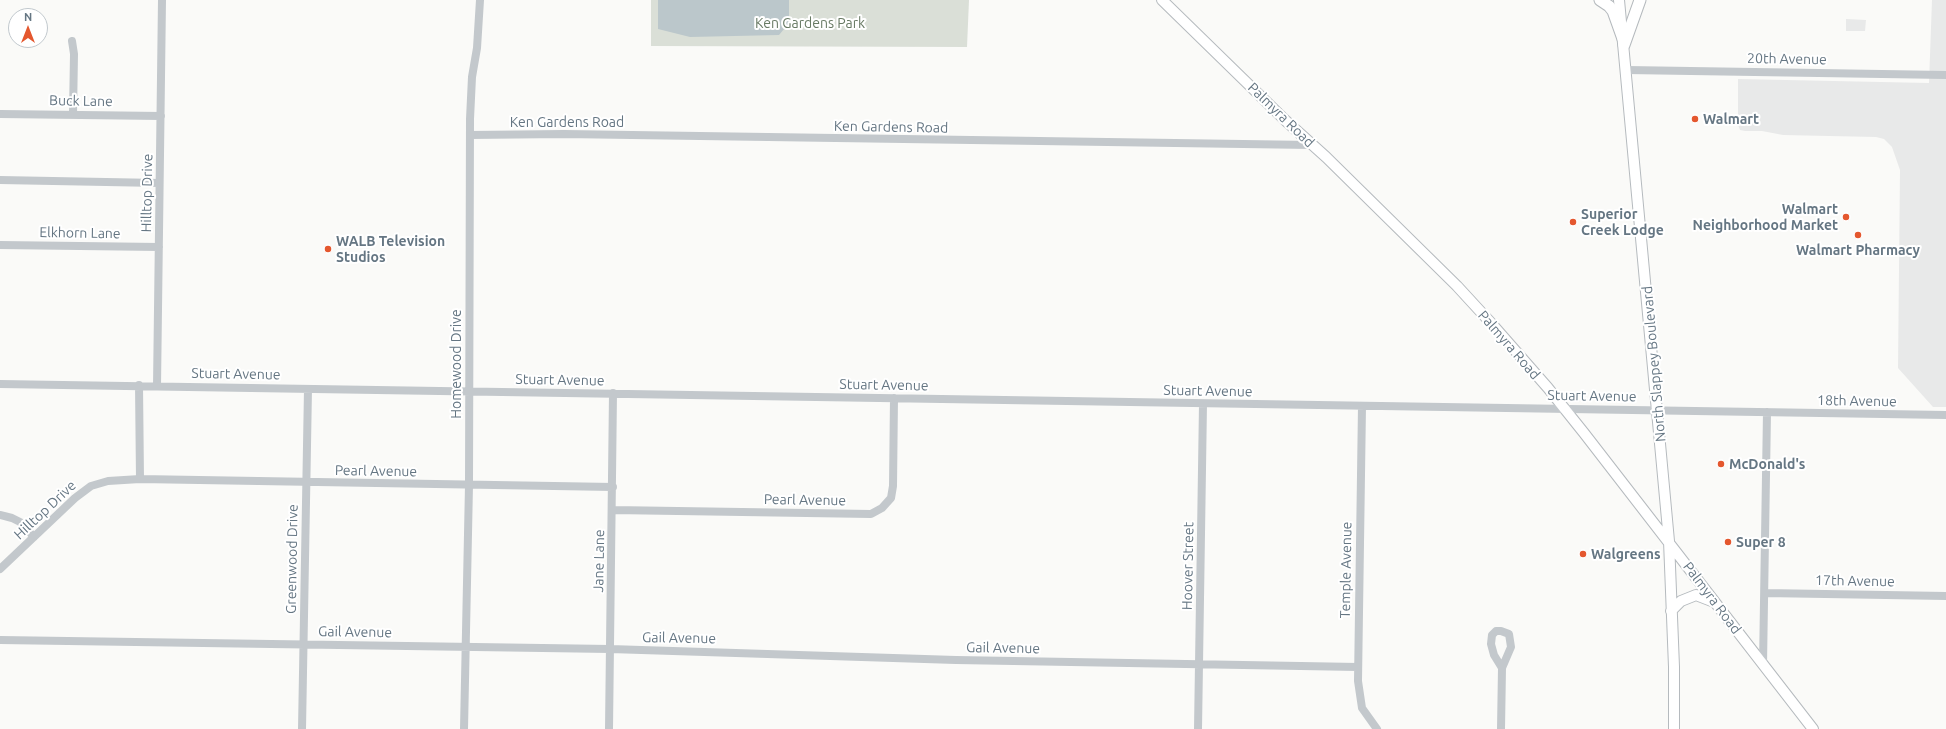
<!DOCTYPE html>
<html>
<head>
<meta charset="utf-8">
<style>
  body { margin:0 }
  #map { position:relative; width:1946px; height:729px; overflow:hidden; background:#fafaf8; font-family:Ubuntu,sans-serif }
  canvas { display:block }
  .north { position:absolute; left:8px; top:8px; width:40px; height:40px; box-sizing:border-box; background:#fff; border:1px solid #c1c8cd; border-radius:50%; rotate:0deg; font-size:11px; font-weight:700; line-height:16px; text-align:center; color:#657683 }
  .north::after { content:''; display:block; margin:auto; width:14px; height:18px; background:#e4572e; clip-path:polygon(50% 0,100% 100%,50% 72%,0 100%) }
</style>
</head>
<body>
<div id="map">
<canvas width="1946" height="729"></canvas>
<div class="north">N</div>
</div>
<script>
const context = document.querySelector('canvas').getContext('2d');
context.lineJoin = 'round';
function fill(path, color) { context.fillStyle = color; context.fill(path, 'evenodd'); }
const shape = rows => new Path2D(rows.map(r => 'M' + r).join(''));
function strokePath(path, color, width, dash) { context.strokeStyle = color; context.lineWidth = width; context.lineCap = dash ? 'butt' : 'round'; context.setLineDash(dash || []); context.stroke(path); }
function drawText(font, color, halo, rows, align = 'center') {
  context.font = font + ' Ubuntu,sans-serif'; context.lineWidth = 4; context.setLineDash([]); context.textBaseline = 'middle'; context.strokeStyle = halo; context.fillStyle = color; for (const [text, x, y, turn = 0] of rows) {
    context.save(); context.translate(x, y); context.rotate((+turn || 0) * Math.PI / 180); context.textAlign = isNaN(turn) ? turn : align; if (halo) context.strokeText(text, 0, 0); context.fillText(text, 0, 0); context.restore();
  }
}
fill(shape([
  [1932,0,1946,0,1946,407,1933,407,1898,368,1900,170,1892,147,1884,139,1876,137,1783,135,1762,131,1745,131,1740,130,1738,125,1738,79,1929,83],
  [1846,19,1866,20,1865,31,1846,31]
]), '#e8e9e9');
fill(shape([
  [651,0,969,0,967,47,651,46]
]), '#dadfd7');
fill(shape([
  [658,0,789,0,789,23,779,35,690,37,658,29]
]), '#bbc7cb');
const major = shape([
  [1162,0,1286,121,1326,157,1457,286,1491,323,1548,388,1584,433,1813,729],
  [1619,0,1669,541,1674,667,1674,729],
  [1671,611,1681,601,1696,595,1714,602]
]);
const highway = shape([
  [1600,0,1609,6,1613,11,1623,39],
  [1624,45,1640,0]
]);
strokePath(major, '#b5babe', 12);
strokePath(highway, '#b4b9bd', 13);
strokePath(shape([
  [72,41,74,54,73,114],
  [1627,70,1946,75],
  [0,114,161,116],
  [470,135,564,134,1311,145],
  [0,180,159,183],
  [0,245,159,247],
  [0,384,1946,415],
  [139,385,140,479],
  [157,386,162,0],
  [1362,406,1358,681,1362,708,1377,729],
  [613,510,871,514,882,508,891,498,893,486,894,398],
  [0,515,12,518,20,522,34,537],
  [0,569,75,498,91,486,108,481,140,479,613,487],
  [1765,593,1946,596],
  [0,640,610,649,956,660,1358,667],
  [1763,665,1767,412],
  [302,729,308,389],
  [464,729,469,485,470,119,472,77,477,48,480,0],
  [609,729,613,393],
  [1198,729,1203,404],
  [1501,729,1502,668,1511,647,1509,634,1501,631,1496,631,1492,635,1491,644,1494,655,1502,668]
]), '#c3c8cc', 8);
strokePath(major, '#fff', 10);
strokePath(highway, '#fff', 11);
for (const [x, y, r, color] of [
  [1695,119,4,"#e4572e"],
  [1846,217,4,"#e4572e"],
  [1573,222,4,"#e4572e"],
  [1858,235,4,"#e4572e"],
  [328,249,4,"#e4572e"],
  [1721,464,4,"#e4572e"],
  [1728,542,4,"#e4572e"],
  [1583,554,4,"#e4572e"]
]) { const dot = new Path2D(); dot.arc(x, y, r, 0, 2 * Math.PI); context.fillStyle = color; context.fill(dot); strokePath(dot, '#fff', 1.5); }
drawText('14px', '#687a64', '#fff', [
  ["Ken Gardens Park",810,23]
]);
drawText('14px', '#657683', '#fff', [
  ["20th Avenue",1787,59,1],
  ["Buck Lane",81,101,1],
  ["Palmyra Road",1281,115,44],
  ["Ken Gardens Road",567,122],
  ["Ken Gardens Road",891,127,1],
  ["Hilltop Drive",147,193,-89],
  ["Elkhorn Lane",80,233,1],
  ["Palmyra Road",1509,345,49],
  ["Homewood Drive",456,364,-90],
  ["North Slappey Boulevard",1654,364,-95],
  ["Stuart Avenue",236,374,1],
  ["Stuart Avenue",560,380,1],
  ["Stuart Avenue",884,385,1],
  ["Stuart Avenue",1208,391,1],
  ["Stuart Avenue",1592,396,1],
  ["18th Avenue",1857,401,1],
  ["Pearl Avenue",376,471,1],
  ["Pearl Avenue",805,500,1],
  ["Hilltop Drive",45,510,-43],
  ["Greenwood Drive",292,559,-89],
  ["Jane Lane",599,561,-89],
  ["Hoover Street",1188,566,-89],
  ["Temple Avenue",1346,570,-89],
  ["17th Avenue",1855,581,1],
  ["Palmyra Road",1712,598,53],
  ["Gail Avenue",355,632,1],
  ["Gail Avenue",679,638,1],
  ["Gail Avenue",1003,648,1]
]);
drawText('bold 14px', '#657683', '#fff', [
  ["Walmart",1703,119],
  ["Walmart",1838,209,"right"],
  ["Neighborhood Market",1838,225,"right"],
  ["Superior",1581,214],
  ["Creek Lodge",1581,230],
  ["WALB Television",336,241],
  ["Studios",336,257],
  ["Walmart Pharmacy",1858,250,"center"],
  ["McDonald's",1729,464],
  ["Super 8",1736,542],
  ["Walgreens",1591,554]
], 'left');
</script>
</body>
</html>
